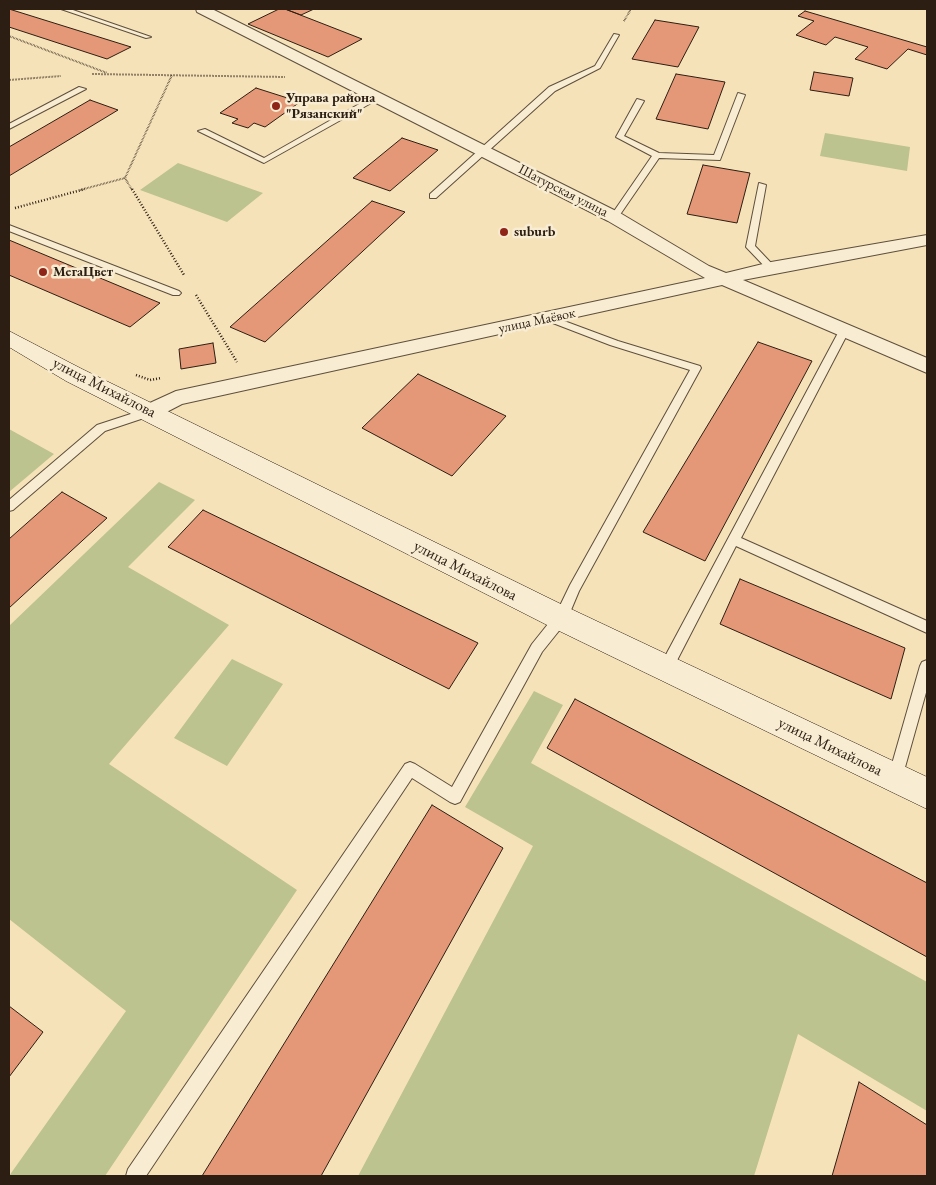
<!DOCTYPE html>
<html>
<head>
<meta charset="utf-8">
<style>
  body { margin:0 }
  #map { position:relative; width:936px; height:1185px; overflow:hidden; background:#f5e2b9; font-family:"EB Garamond",serif }
  canvas { display:block }
  .frame { position:absolute; inset:0; border:10px solid #2c1e12; pointer-events:none }
</style>
</head>
<body>
<div id="map">
<canvas width="936" height="1185"></canvas>
<div class="frame"></div>
</div>
<script>
const context = document.querySelector('canvas').getContext('2d');
context.lineJoin = 'round';
function fill(path, color) { context.fillStyle = color; context.fill(path, 'evenodd'); }
const shape = rows => new Path2D(rows.map(r => 'M' + r).join(''));
function strokePath(path, color, width, dash) { context.strokeStyle = color; context.lineWidth = width; context.lineCap = dash ? 'butt' : 'round'; context.setLineDash(dash || []); context.stroke(path); }
function drawText(font, color, halo, rows, align = 'center') {
  context.font = font + ' "EB Garamond",serif'; context.lineWidth = 5; context.setLineDash([]); context.textBaseline = 'middle'; context.strokeStyle = halo; context.fillStyle = color; for (const [text, x, y, turn = 0] of rows) {
    context.save(); context.translate(x, y); context.rotate((+turn || 0) * Math.PI / 180); context.textAlign = isNaN(turn) ? turn : align; if (halo) context.strokeText(text, 0, 0); context.fillText(text, 0, 0); context.restore();
  }
}
fill(shape([
  [825,133,910,147,907,171,820,156],
  [178,163,263,193,227,222,140,190],
  [9,429,54,454,9,492],
  [159,482,195,500,128,567,229,625,109,764,297,890,105,1176,9,1176,126,1011,9,919,9,626],
  [232,659,283,684,227,766,174,738],
  [534,691,563,705,531,763,927,982,927,1111,798,1034,754,1176,358,1176,533,846,465,807]
]), '#bdc38e');
const building = shape([
  [9,9,131,47,107,59,9,27,9,9],
  [279,9,285,9,362,39,328,57,248,24,279,9],
  [285,9,314,9,301,15,285,9],
  [805,11,927,47,927,55,908,49,887,69,855,59,868,47,835,37,826,45,796,35,814,21,798,16,805,11],
  [655,20,699,27,678,67,632,59,655,20],
  [814,72,853,78,849,96,810,90,814,72],
  [676,74,725,82,708,129,656,119,676,74],
  [256,88,300,102,265,127,254,123,248,128,232,123,238,119,220,113,256,88],
  [90,100,118,110,9,176,9,147,90,100],
  [402,138,438,150,390,191,353,178,402,138],
  [703,165,750,173,737,223,687,214,703,165],
  [372,201,405,212,265,342,230,327,372,201],
  [9,240,160,303,130,327,9,275,9,240],
  [758,342,812,361,705,561,643,532,758,342],
  [213,343,216,363,181,369,179,349,213,343],
  [418,374,506,416,452,476,362,428,418,374],
  [62,492,107,518,9,608,9,539,62,492],
  [203,510,478,643,449,689,168,547,203,510],
  [740,579,905,648,891,699,720,624,740,579],
  [575,699,927,883,927,957,547,748,575,699],
  [432,805,503,848,321,1176,202,1176,432,805],
  [9,1006,43,1032,9,1077,9,1006],
  [859,1082,927,1125,927,1176,832,1176,859,1082]
]);
fill(building, '#e49877');
strokePath(building, '#2c1e12', 1);
const lane = shape([
  [61,9,70,9,151,37,146,38,61,9],
  [614,34,619,35,600,68,555,91,436,198,430,198,430,194,549,87,595,66,614,34],
  [79,87,86,89,9,129,9,124,79,87],
  [738,93,745,95,720,160,659,158,617,219,611,219,610,217,652,156,616,137,637,99,644,101,624,136,659,153,714,155,738,93],
  [375,95,382,97,264,163,198,131,205,129,264,158,375,95],
  [759,183,766,185,755,246,774,266,774,270,771,271,768,270,746,247,759,183],
  [9,225,179,291,181,293,179,295,173,295,9,231,9,225],
  [548,315,618,341,700,366,701,368,579,591,566,622,542,652,460,802,455,804,450,802,412,778,146,1176,126,1176,128,1169,405,764,410,762,415,764,452,787,532,644,556,614,570,585,690,370,610,345,545,320,543,318,548,315],
  [844,328,849,331,741,538,927,621,927,633,736,546,671,672,666,674,661,672,659,668,661,664,839,331,844,328],
  [149,408,154,412,153,415,105,431,13,510,9,511,9,500,97,425,149,408],
  [927,660,927,689,902,778,900,783,895,785,890,783,888,778,920,666,922,662,927,660]
]);
const street = shape([
  [196,9,212,9,620,213,709,266,726,273,771,262,927,235,927,245,743,280,927,358,927,373,722,285,182,404,157,417,149,420,141,417,138,412,141,407,176,391,705,278,608,221,197,12,196,9]
]);
const secondary = shape([
  [9,331,82,369,571,609,927,777,927,809,551,627,66,381,9,347,9,331]
]);
strokePath(lane, '#5e4f3c', 2);
strokePath(street, '#5e4f3c', 2);
strokePath(secondary, '#2c1e12', 1);
strokePath(shape([
  [624,21,631,9],
  [9,36,107,73],
  [92,74,285,77],
  [9,80,61,76],
  [80,190,125,178],
  [132,190,125,178,172,75]
]), '#2c1e12', 2, [0.5, 1]);
strokePath(shape([
  [132,189,184,275],
  [15,208,85,189],
  [196,295,237,362],
  [136,375,150,380,161,378]
]), '#2c1e12', 2.5, [1, 2]);
fill(lane, '#f8ecd2');
fill(street, '#f8ecd2');
fill(secondary, '#f8ecd2');
for (const [x, y, r, color] of [
  [276,106,5,"#8f2418"],
  [504,232,5,"#8f2418"],
  [43,272,5,"#8f2418"]
]) { const dot = new Path2D(); dot.arc(x, y, r, 0, 2 * Math.PI); context.fillStyle = color; context.fill(dot); strokePath(dot, '#f8ecd2', 2); }
drawText('bold 14px', '#2c1e12', '#f8ecd2', [
  ["Управа района",286,98],
  ["\"Рязанский\"",286,114],
  ["suburb",514,232],
  ["МегаЦвет",53,272]
], 'left');
drawText('14px', '#2c1e12', '#f8ecd2', [
  ["Шатурская улица",563,191,27],
  ["улица Маёвок",537,321,-12]
]);
drawText('16px', '#2c1e12', '#f8ecd2', [
  ["улица Михайлова",104,388,27],
  ["улица Михайлова",465,571,27],
  ["улица Михайлова",830,747,26]
]);
</script>
</body>
</html>
